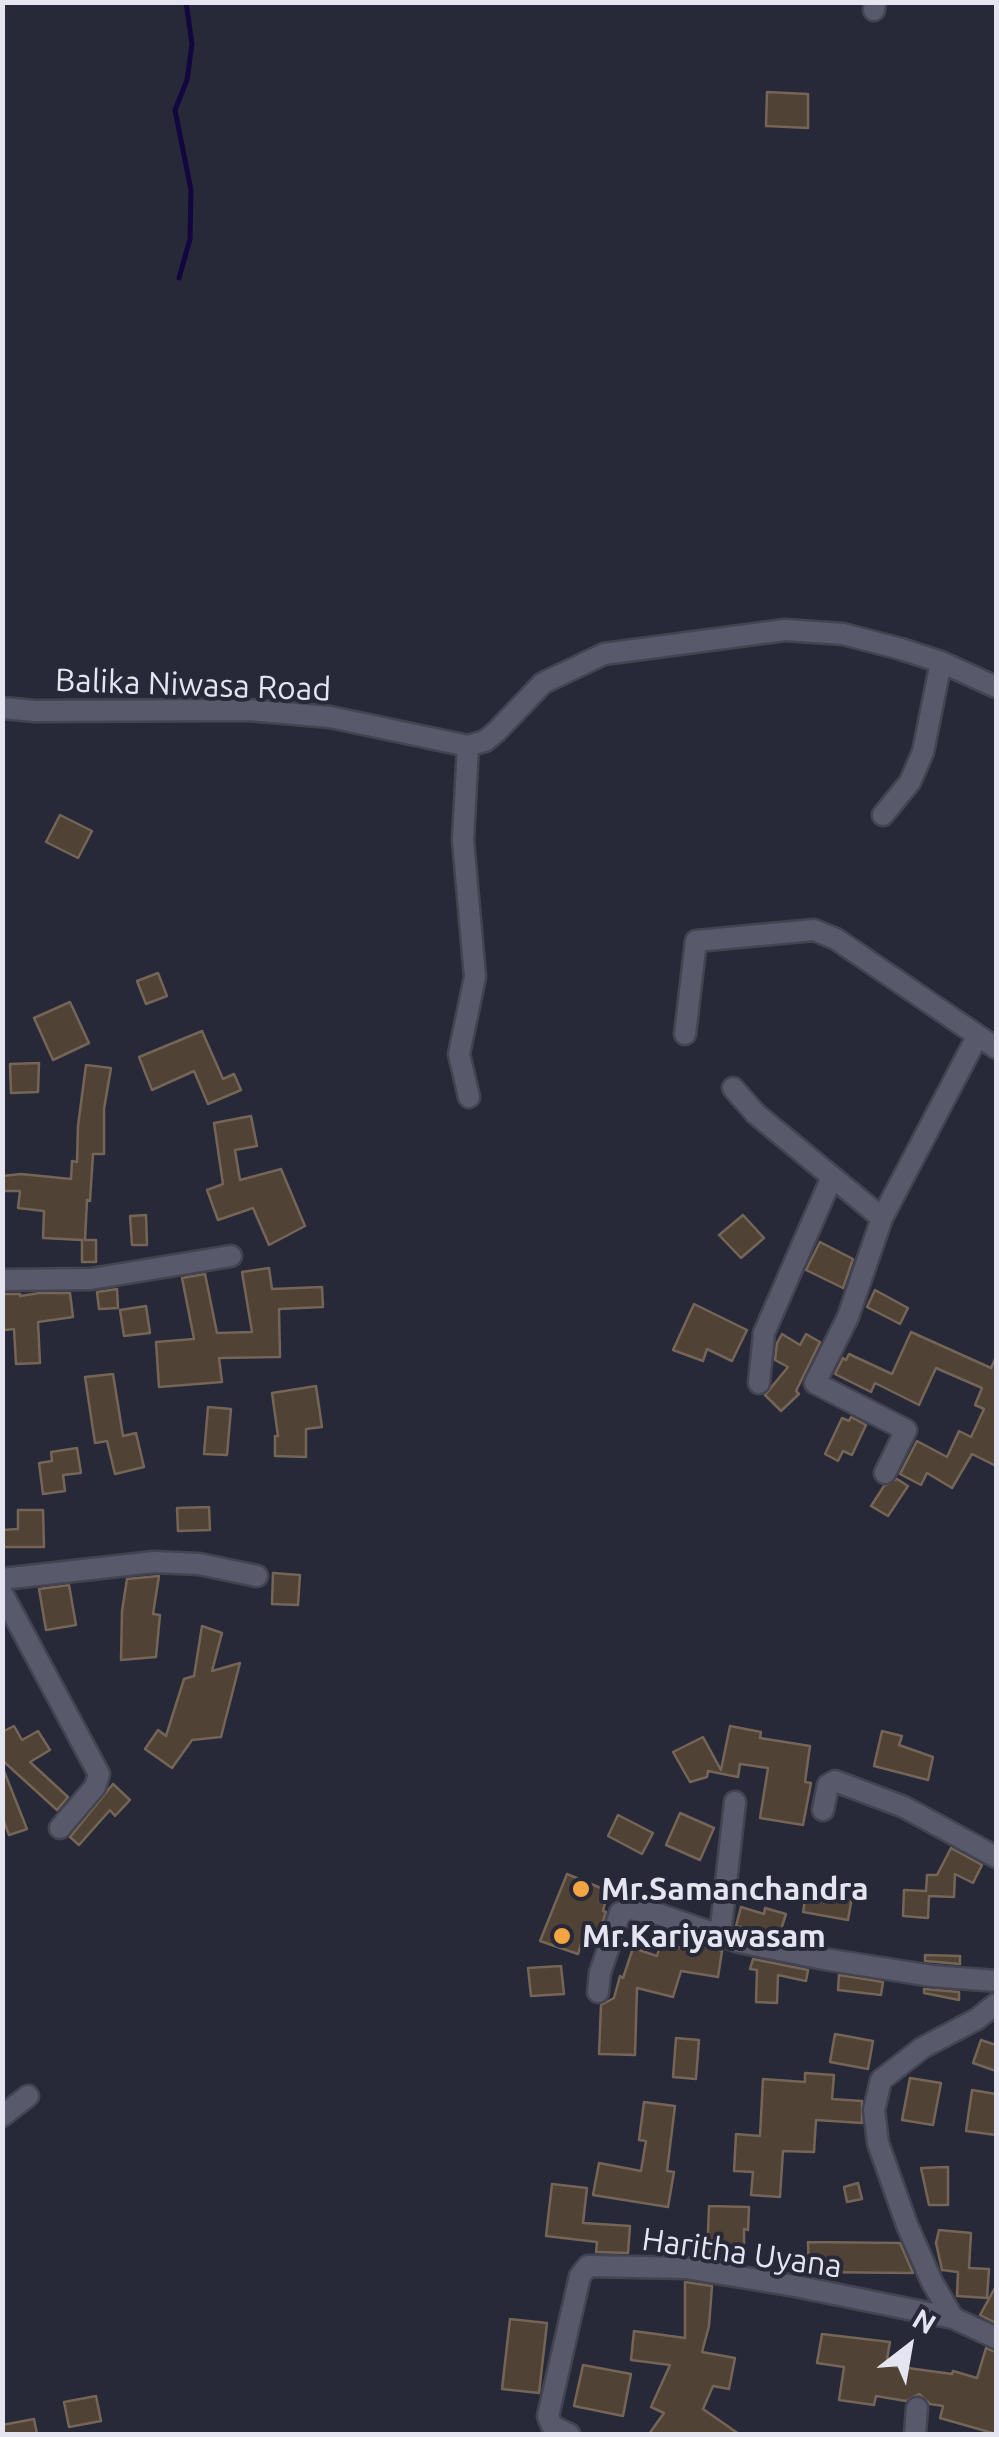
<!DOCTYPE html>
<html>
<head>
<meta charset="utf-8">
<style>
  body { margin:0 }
  #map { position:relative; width:999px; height:2437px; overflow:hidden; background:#272838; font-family:Ubuntu,sans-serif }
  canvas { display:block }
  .frame { position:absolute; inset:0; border:5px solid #e4e5f0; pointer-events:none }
  .north { position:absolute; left:859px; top:2297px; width:100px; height:100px; -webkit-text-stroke:8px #272838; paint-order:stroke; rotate:31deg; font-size:28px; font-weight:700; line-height:40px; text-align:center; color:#e4e5f0 }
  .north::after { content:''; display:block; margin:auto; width:35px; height:45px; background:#e4e5f0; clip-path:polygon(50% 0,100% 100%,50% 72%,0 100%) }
</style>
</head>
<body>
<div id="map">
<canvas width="999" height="2437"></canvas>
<div class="frame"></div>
<div class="north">N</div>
</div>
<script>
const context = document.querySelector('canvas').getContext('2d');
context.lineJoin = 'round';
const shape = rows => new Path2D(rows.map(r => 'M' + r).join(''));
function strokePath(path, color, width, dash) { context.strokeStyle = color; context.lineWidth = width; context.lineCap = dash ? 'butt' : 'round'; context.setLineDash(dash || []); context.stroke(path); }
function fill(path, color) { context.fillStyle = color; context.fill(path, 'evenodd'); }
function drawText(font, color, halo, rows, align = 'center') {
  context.font = font + ' Ubuntu,sans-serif'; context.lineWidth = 8; context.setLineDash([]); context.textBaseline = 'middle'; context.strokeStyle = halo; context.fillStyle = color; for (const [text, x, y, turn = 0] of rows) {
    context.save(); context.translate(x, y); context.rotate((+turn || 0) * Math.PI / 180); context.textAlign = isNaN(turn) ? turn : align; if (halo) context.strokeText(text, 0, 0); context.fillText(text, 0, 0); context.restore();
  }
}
strokePath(shape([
  [179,278,190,239,191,190,175,110,187,80,192,44,186,2]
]), '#13073f', 5);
const building = shape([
  [767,92,808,94,808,128,766,126,767,92],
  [60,815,92,831,78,858,46,842,60,815],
  [158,973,167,996,146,1004,137,981,158,973],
  [70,1002,89,1043,53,1060,34,1018,70,1002],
  [202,1031,223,1079,234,1074,241,1090,208,1104,194,1071,152,1090,139,1057,202,1031],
  [39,1063,38,1092,11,1093,10,1064,39,1063],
  [86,1065,111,1068,104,1109,104,1154,93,1154,90,1201,87,1200,85,1240,96,1240,96,1262,82,1262,82,1240,43,1238,44,1211,18,1208,20,1191,2,1191,2,1176,21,1174,71,1179,72,1161,77,1162,78,1126,86,1065],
  [251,1116,257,1146,235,1150,240,1180,281,1169,305,1226,269,1245,253,1208,218,1220,207,1190,223,1184,214,1123,251,1116],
  [146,1215,147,1245,132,1245,130,1216,146,1215],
  [743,1215,764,1238,741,1258,719,1235,743,1215],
  [820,1242,853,1259,843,1288,806,1270,820,1242],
  [269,1268,272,1289,322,1287,323,1307,279,1309,280,1357,219,1358,222,1382,159,1387,156,1342,194,1339,182,1278,205,1274,217,1333,252,1332,242,1272,269,1268],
  [117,1289,118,1308,99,1309,97,1292,117,1289],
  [875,1290,908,1308,900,1324,867,1307,875,1290],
  [40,1293,70,1293,73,1317,38,1322,40,1363,16,1364,14,1329,5,1330,2,1327,2,1294,20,1294,20,1296,40,1293],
  [694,1304,747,1330,732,1361,707,1349,703,1361,673,1350,694,1304],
  [146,1306,150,1333,124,1336,120,1310,146,1306],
  [911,1332,991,1368,996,1357,996,1466,972,1454,952,1488,927,1473,921,1485,900,1474,917,1441,947,1457,959,1431,971,1437,984,1409,975,1405,982,1388,936,1368,919,1405,875,1383,871,1392,835,1374,843,1358,846,1360,849,1354,892,1374,911,1332],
  [782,1334,800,1345,806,1334,820,1342,796,1391,799,1394,781,1411,765,1395,788,1367,775,1360,777,1343,782,1334],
  [113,1374,123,1436,136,1433,144,1467,115,1474,107,1441,95,1443,85,1377,113,1374],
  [316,1386,322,1427,306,1429,306,1457,275,1456,275,1436,278,1436,272,1393,316,1386],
  [208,1407,231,1409,227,1455,204,1454,208,1407],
  [851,1417,866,1425,852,1455,843,1451,838,1461,825,1454,842,1418,849,1421,851,1417],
  [77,1448,81,1473,63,1475,65,1491,43,1494,39,1463,52,1461,51,1452,77,1448],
  [897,1479,908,1486,888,1516,871,1506,884,1486,897,1479],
  [209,1507,210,1530,178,1531,177,1508,209,1507],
  [18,1510,43,1510,44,1547,2,1547,2,1530,18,1529,18,1510],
  [273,1573,300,1575,298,1605,272,1604,273,1573],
  [159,1576,153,1614,160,1615,156,1657,121,1660,122,1611,127,1579,159,1576],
  [69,1585,76,1625,46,1630,39,1589,69,1585],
  [202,1626,222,1633,212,1671,240,1663,221,1737,192,1740,172,1768,145,1749,158,1730,166,1736,184,1679,194,1676,202,1626],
  [14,1726,22,1740,38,1731,50,1750,30,1762,68,1797,57,1810,2,1760,2,1732,14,1726],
  [730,1726,761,1732,760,1738,810,1746,805,1782,811,1783,803,1825,760,1818,768,1768,740,1764,738,1777,708,1771,707,1777,690,1782,673,1752,703,1737,721,1770,730,1726],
  [882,1731,902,1736,899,1745,933,1757,928,1780,874,1766,882,1731],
  [2,1766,27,1829,9,1835,2,1816,2,1766],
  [113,1784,130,1800,115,1816,110,1810,79,1845,70,1837,113,1784],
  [680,1813,714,1828,700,1860,666,1845,680,1813],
  [618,1815,653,1833,642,1854,608,1836,618,1815],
  [951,1848,982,1865,973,1883,955,1874,954,1897,929,1896,928,1918,903,1916,904,1890,926,1891,927,1875,937,1875,951,1848],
  [567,1874,608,1891,603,1911,606,1912,599,1933,585,1930,578,1954,540,1941,567,1874],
  [808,1883,853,1891,848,1920,803,1912,808,1883],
  [741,1907,764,1914,765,1908,786,1914,779,1936,736,1926,741,1907],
  [661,1942,695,1952,696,1942,722,1951,718,1977,681,1971,673,1997,637,1988,635,2055,599,2054,601,2005,614,1998,620,1976,623,1978,633,1948,657,1956,661,1942],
  [925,1955,960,1956,960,1964,925,1961,925,1955],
  [753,1959,808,1970,806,1981,778,1975,777,2003,756,2002,757,1970,750,1969,753,1959],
  [561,1966,564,1994,531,1996,528,1968,561,1966],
  [839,1975,883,1982,881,1995,838,1990,839,1975],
  [924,1989,959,1992,959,2000,924,1993,924,1989],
  [835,2034,873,2041,868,2069,830,2062,835,2034],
  [676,2038,699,2040,696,2079,673,2077,676,2038],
  [981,2040,996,2045,996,2071,973,2063,981,2040],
  [805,2073,834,2075,832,2099,862,2101,862,2123,816,2120,814,2152,783,2151,780,2197,751,2195,753,2172,734,2171,736,2134,760,2136,763,2079,805,2082,805,2073],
  [910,2078,941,2083,933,2125,902,2120,910,2078],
  [972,2090,996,2094,996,2135,966,2131,972,2090],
  [644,2102,675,2106,667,2171,674,2172,668,2207,593,2195,599,2163,641,2171,646,2141,639,2140,644,2102],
  [948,2167,948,2205,929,2205,921,2168,948,2167],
  [858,2183,862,2199,847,2202,844,2187,858,2183],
  [552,2184,587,2188,583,2223,630,2226,628,2253,596,2252,597,2242,546,2236,552,2184],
  [709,2206,749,2207,748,2230,744,2229,744,2264,707,2257,709,2206],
  [939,2230,971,2233,969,2268,989,2269,987,2298,957,2296,958,2272,942,2270,936,2243,939,2230],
  [808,2242,900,2243,913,2273,809,2272,808,2242],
  [685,2282,712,2286,709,2326,702,2352,735,2358,729,2389,713,2386,703,2409,739,2434,649,2434,664,2413,651,2407,670,2365,631,2360,634,2331,685,2338,685,2282],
  [996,2286,996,2323,980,2315,996,2286],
  [510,2319,547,2323,539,2393,502,2389,510,2319],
  [822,2334,890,2342,886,2365,952,2374,953,2371,977,2378,986,2348,996,2352,996,2434,940,2418,943,2406,930,2404,919,2394,906,2401,876,2396,874,2405,839,2400,844,2367,817,2363,822,2334],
  [583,2365,631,2374,623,2416,574,2406,583,2365],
  [96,2396,101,2421,69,2427,64,2402,96,2396],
  [34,2419,37,2434,2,2434,2,2425,34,2419]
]);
fill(building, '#504335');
strokePath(building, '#746556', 2.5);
const minor = shape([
  [874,10,875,2],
  [2,708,35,711,249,710,330,717,468,746,485,741,496,732,543,683,604,654,785,630,843,634,901,649,941,662,996,687],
  [468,746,463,840,475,977,459,1054,469,1097],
  [883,815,910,782,923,752,941,662],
  [685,1034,696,941,814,930,836,939,996,1048],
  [733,1088,756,1114,882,1218],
  [2,1280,91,1279,231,1256],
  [759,1383,764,1333,832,1177],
  [885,1473,906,1430,815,1383,848,1317,882,1218,977,1037],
  [2,1579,154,1562,199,1564,257,1576],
  [2,1593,99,1774,95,1787,60,1828],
  [823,1810,828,1785,835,1781,904,1807,996,1857],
  [720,1936,735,1802],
  [598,1992,600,1973,620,1913,629,1909,658,1914,739,1942,824,1959,932,1976,996,1981],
  [996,2004,977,2019,922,2048,881,2080,874,2110,878,2143,907,2225,932,2282,953,2318,996,2338],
  [2,2116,28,2096],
  [569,2434,552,2426,548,2416,580,2276,588,2266,686,2268,795,2286,953,2318],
  [915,2434,917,2408]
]);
strokePath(minor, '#434351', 25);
strokePath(minor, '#58596b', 20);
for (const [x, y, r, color] of [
  [581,1889,10,"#f3a443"],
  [562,1936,10,"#f3a443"]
]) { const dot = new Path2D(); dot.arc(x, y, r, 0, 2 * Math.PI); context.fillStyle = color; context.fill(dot); strokePath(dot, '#272838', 4); }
drawText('32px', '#e4e5f0', '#272838', [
  ["Balika Niwasa Road",193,685,2],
  ["Haritha Uyana",742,2253,8]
]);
drawText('bold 32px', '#e4e5f0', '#272838', [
  ["Mr.Samanchandra",601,1889],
  ["Mr.Kariyawasam",582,1936]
], 'left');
</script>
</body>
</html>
